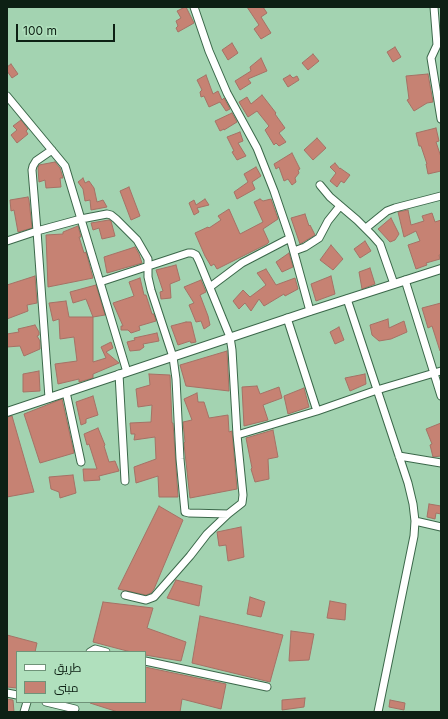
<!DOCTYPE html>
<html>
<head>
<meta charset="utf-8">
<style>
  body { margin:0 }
  #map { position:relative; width:448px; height:719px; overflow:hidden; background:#a3d3b1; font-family:Inter,Cairo,sans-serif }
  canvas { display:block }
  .frame { position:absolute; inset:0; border:8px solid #0d2014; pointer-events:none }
  .legend { position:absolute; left:16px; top:651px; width:130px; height:52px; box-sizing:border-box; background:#b0e0bd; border:1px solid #6f9379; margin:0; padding:5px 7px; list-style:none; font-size:12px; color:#0d2014 }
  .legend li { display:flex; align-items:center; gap:8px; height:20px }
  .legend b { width:20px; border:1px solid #6f9379 }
  .scale { position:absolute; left:16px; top:24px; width:99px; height:18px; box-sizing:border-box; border:2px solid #0d2014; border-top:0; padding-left:5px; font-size:12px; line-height:14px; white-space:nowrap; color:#0d2014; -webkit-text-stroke:3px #b0e0bd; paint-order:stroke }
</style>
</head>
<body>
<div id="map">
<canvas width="448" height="719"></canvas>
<div class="frame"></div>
<ul class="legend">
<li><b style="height:5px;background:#fff"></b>طريق</li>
<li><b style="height:11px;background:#c68273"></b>مبنى</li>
</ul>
<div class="scale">100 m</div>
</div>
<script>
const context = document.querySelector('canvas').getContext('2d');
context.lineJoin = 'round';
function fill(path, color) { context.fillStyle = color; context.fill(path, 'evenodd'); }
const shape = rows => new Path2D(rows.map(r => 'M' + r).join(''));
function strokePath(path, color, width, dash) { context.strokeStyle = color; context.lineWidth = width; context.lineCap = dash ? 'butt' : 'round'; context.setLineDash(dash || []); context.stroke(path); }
const building = shape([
  [185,7,186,7,194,23,178,32,176,28,178,26,176,21,181,18,177,11,185,7],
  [247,7,263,7,267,13,261,17,271,33,261,39,254,29,259,25,247,7],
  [232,43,238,53,228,60,222,50,232,43],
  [395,47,401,57,393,62,387,52,395,47],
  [313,54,319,61,308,70,302,63,313,54],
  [261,58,267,71,248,79,251,83,240,90,235,81,251,71,250,67,261,58],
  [11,64,18,74,12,78,7,71,7,67,11,64],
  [428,74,433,102,427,103,414,111,407,100,409,99,406,76,428,74],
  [206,75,213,94,218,91,222,100,224,98,230,109,226,111,220,102,209,107,204,96,201,97,200,92,202,90,197,80,206,75],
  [290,75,293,78,297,76,299,80,288,87,283,79,290,75],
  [262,95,276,113,275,114,285,128,279,133,286,142,279,146,276,143,274,145,265,130,269,126,257,111,248,117,239,102,247,97,251,104,262,95],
  [232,113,237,122,224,130,224,129,220,131,215,121,232,113],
  [21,120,28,129,26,131,28,134,17,143,11,135,17,130,13,126,21,120],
  [436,128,439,141,436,142,441,157,441,171,428,174,426,164,427,164,421,146,419,146,416,133,436,128],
  [240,132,243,141,238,143,246,156,237,160,232,152,234,151,227,137,240,132],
  [317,138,326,148,313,160,304,150,317,138],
  [292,153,300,169,298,170,299,173,295,178,296,182,292,185,288,179,284,181,279,167,276,169,274,164,292,153],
  [55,162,60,168,63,178,60,178,61,187,46,188,45,180,39,182,38,168,39,165,55,162],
  [335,163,340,169,340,168,350,175,344,183,341,181,337,187,330,181,336,173,330,167,335,163],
  [256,167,261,176,252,182,255,189,237,199,234,192,248,182,244,174,256,167],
  [83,178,85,183,89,181,94,188,97,202,103,200,107,207,91,210,90,200,85,201,83,189,78,182,83,178],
  [129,187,140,216,131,220,120,191,129,187],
  [28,197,29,200,32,228,18,232,14,210,11,211,10,200,28,197],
  [205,199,209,205,197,208,199,212,194,215,189,203,194,200,196,205,205,199],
  [260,199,263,201,271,199,278,219,263,229,269,242,267,244,217,269,214,264,211,266,205,256,195,233,208,227,209,228,221,220,218,216,229,209,240,234,263,222,254,202,260,199],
  [408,210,411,225,424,221,422,216,432,213,435,222,441,220,441,255,439,255,440,259,426,263,427,265,416,269,408,245,420,241,416,231,404,237,398,212,408,210],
  [305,214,309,226,310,225,315,235,300,244,291,218,305,214],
  [391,218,399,234,395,240,390,242,378,229,391,218],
  [109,220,111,221,115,236,102,239,99,228,93,230,91,223,109,220],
  [78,226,81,237,79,237,84,253,86,252,93,278,48,287,46,235,63,234,63,232,78,226],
  [365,241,371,251,360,258,354,249,365,241],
  [331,245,343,259,333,270,320,260,331,245],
  [135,247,139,254,142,263,107,273,104,257,135,247],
  [289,253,293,267,282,272,276,262,289,253],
  [176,265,180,280,170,284,171,298,161,299,160,292,163,291,156,270,176,265],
  [370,268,375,284,362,289,359,272,370,268],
  [266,269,276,285,295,278,298,289,285,296,284,294,264,306,259,299,251,311,245,303,239,309,233,301,243,290,250,297,266,285,257,273,266,269],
  [35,276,37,303,27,305,28,311,7,319,7,285,35,276],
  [331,276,335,294,316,301,311,284,331,276],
  [140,278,144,295,146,295,152,314,154,314,156,321,139,326,140,330,131,333,128,330,121,330,121,326,123,326,113,303,134,296,129,282,140,278],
  [201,280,206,292,200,295,208,316,210,325,204,329,201,321,196,322,189,305,194,303,184,287,201,280],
  [96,285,105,315,93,317,86,299,73,303,70,292,96,285],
  [66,301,69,317,93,317,93,362,106,358,101,347,111,342,113,348,106,352,119,363,93,374,93,378,79,382,79,379,58,384,55,364,77,361,74,337,60,339,59,319,53,321,49,303,66,301],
  [441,303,441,351,440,351,432,326,428,328,422,308,441,303],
  [388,319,389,328,404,321,407,332,391,339,379,341,372,335,370,325,388,319],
  [186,322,191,322,196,342,191,343,190,341,178,345,171,326,186,322],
  [35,325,39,332,39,335,37,336,40,341,40,349,24,356,20,346,7,347,7,334,19,332,18,329,35,325],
  [339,327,344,340,335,344,330,332,339,327],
  [157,333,159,341,143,344,144,347,140,350,130,351,127,342,135,340,134,338,157,333],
  [227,351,229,391,186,386,180,365,227,351],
  [39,371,40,391,23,392,23,374,39,371],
  [149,374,170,375,172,423,173,423,178,497,159,497,158,476,136,483,134,467,156,459,155,437,134,440,135,434,131,434,130,423,151,422,152,405,138,407,136,389,150,385,149,374],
  [365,374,366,384,350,391,345,378,365,374],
  [257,386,260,394,279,387,282,398,263,405,268,420,244,426,242,387,257,386],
  [304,388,309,407,288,414,284,396,304,388],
  [197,393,198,402,204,402,209,418,228,415,229,432,232,431,237,489,190,498,185,453,184,443,185,442,183,422,192,420,184,399,197,393],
  [93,396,98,415,86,419,86,423,81,425,76,402,93,396],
  [62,399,74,453,40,463,24,414,62,399],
  [12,416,34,492,7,497,7,417,12,416],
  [441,423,441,456,433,457,430,445,432,444,426,429,441,423],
  [98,428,105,445,104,446,109,462,115,461,119,471,99,476,100,480,84,481,83,469,97,469,89,444,87,445,84,434,98,428],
  [273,430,278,457,268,459,269,479,255,482,251,469,252,468,246,438,273,430],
  [73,475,76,493,60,498,59,492,51,489,49,477,73,475],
  [429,504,441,506,441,514,436,513,435,519,427,517,429,504],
  [159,506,183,520,154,589,151,593,146,595,118,589,159,506],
  [241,527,244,557,228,561,226,545,219,546,217,532,241,527],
  [176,580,202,586,199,606,167,598,176,580],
  [250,597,265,602,261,617,247,614,250,597],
  [330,601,346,604,345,620,327,618,330,601],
  [103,602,153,608,147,628,186,642,181,661,145,655,145,652,131,652,93,642,103,602],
  [200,616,283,635,270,682,192,663,200,616],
  [291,631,314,634,309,660,289,661,291,631],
  [7,635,37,643,35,652,17,652,17,688,7,687,7,635],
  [145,667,226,684,221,709,182,699,180,712,118,712,90,703,90,702,145,702,145,667],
  [305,698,304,707,282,710,282,700,305,698],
  [7,699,13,700,14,712,7,712,7,699],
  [390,700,405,703,404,710,389,707,390,700]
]);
fill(building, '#c68273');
strokePath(building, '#a57165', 1);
const minor = shape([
  [194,7,209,51,227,93,257,148,274,191,290,238,310,311],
  [434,7,437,45,431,58,441,119],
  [7,96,65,166,127,372],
  [320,185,330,197,357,220,372,235,380,244,394,284],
  [366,228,387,211,395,208,441,196],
  [7,241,37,231,81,219,107,214,111,215,116,219,137,240,148,259,148,277,151,290,173,357,176,379,180,459,185,512,189,513,228,514],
  [294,251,305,247,319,238,328,221,340,206],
  [405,280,441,396],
  [100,282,188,253,192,253,196,255,199,261,230,337,232,350,237,435,243,495,242,503,228,514,207,534,190,556,154,597,146,600,125,595],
  [210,287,242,263,290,238],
  [347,299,408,483,413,504,415,521,414,536,378,712],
  [287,318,317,411],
  [119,374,125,481],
  [66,392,81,462],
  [49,398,37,231,32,170,33,166,36,161,52,150],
  [237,435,317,411,377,390,441,371],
  [399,456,441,463],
  [415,521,441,527],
  [90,652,95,649,106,652],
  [145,661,267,687],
  [7,693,17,695],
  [46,702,75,709],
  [24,712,27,702]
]);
const tertiary = shape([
  [7,412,310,311,441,269]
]);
strokePath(minor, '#3b684a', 9);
strokePath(tertiary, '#3b684a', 10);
strokePath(minor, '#fff', 7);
strokePath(tertiary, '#fff', 8);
</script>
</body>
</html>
